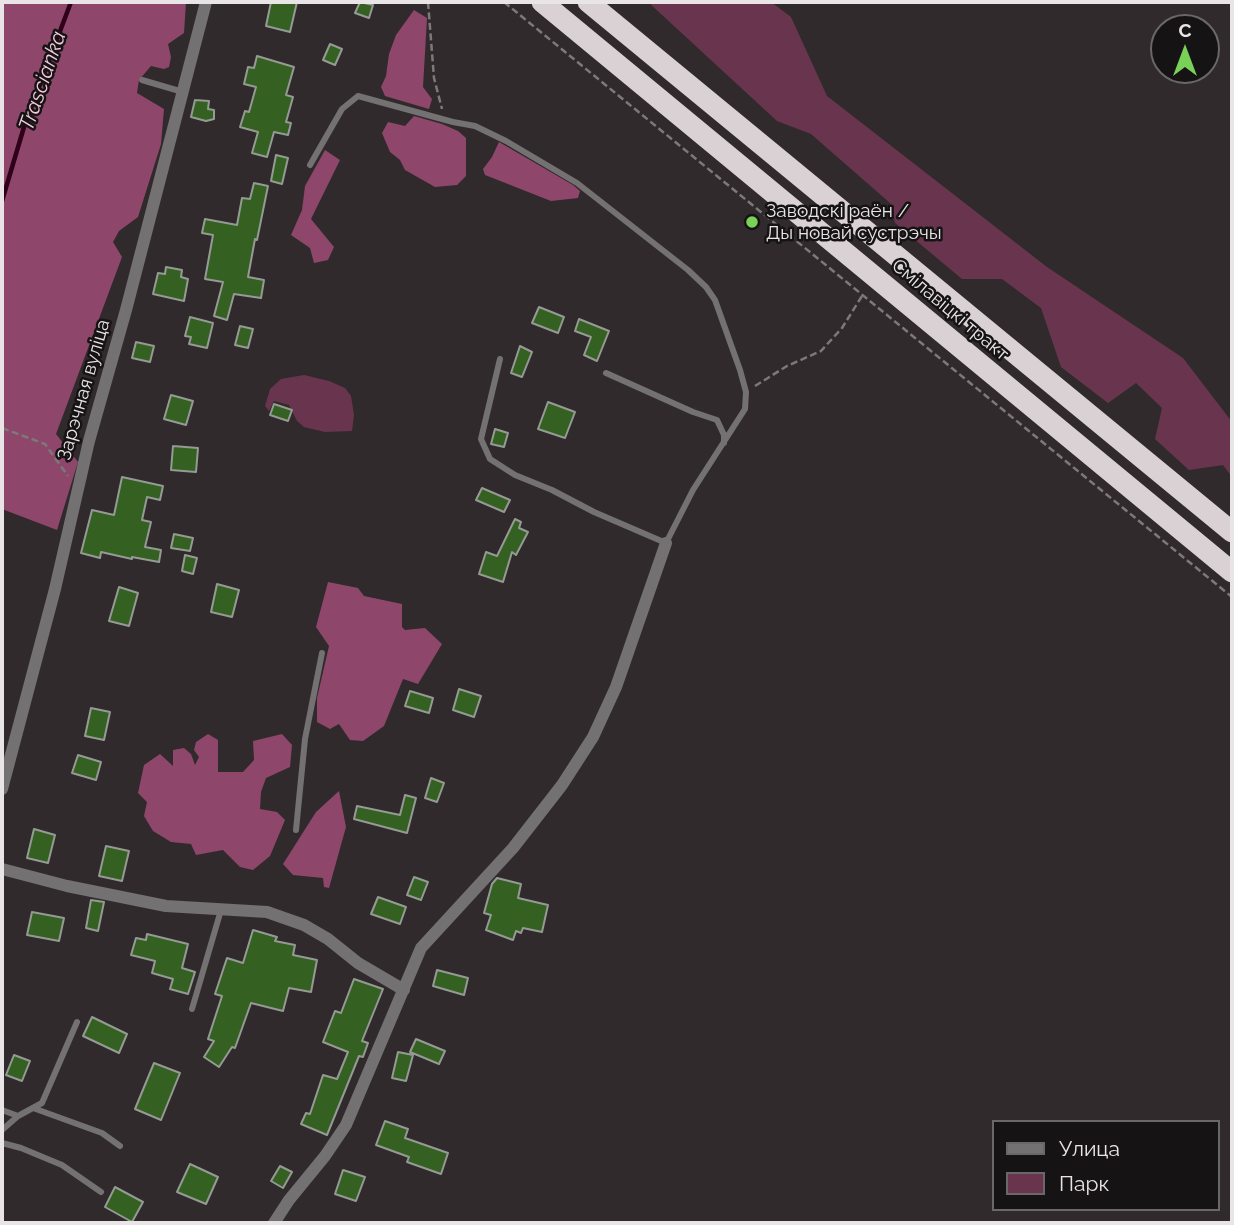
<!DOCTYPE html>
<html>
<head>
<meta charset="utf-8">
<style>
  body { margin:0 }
  #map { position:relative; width:1234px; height:1225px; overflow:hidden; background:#302a2d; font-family:Raleway,sans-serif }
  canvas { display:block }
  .frame { position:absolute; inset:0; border:4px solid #e9e4e6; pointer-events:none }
  .legend { position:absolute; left:992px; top:1120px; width:228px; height:91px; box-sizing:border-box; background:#161315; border:2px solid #6a6769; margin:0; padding:9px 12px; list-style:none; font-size:21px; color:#e9e4e6 }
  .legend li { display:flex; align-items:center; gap:14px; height:35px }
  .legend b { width:35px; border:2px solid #6a6769 }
  .north { position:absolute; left:1150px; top:14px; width:70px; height:70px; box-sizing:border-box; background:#161315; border:2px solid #6a6769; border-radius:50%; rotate:0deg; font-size:19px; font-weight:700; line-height:28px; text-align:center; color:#e9e4e6 }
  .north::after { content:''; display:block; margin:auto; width:24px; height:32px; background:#7ad157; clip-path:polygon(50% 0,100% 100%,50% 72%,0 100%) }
</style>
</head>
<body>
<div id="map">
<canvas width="1234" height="1225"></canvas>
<div class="frame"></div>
<ul class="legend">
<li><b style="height:9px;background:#747172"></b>Улица</li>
<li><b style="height:19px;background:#69354e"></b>Парк</li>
</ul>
<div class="north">С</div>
</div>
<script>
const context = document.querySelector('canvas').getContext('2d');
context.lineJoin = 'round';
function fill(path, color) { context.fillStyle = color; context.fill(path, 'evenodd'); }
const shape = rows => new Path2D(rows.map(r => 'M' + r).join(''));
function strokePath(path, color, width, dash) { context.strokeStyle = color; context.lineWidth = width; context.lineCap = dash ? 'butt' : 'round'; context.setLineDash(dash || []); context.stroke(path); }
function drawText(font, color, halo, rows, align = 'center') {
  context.font = font + ' Raleway,sans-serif'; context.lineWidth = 5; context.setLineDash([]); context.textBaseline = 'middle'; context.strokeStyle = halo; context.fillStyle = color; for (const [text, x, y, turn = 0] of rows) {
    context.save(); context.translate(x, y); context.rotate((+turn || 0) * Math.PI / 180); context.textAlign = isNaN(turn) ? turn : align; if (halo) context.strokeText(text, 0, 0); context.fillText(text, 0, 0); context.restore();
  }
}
fill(shape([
  [648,2,771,2,791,17,827,96,1047,267,1183,358,1232,422,1232,477,1223,465,1189,470,1155,439,1162,408,1136,383,1108,403,1061,367,1041,308,1002,279,962,279,895,223,890,203,811,134,777,121],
  [304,375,329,381,345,388,351,396,354,415,352,431,325,432,304,427,297,421,289,405,274,401,269,411,265,406,270,389,281,379]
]), '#69354e');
fill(shape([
  [2,2,186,2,184,33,168,44,171,57,169,67,164,69,151,66,139,80,137,93,164,109,161,144,138,217,119,231,113,242,122,257,56,434,78,462,57,530,2,509],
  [414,10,427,18,423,87,432,99,429,109,385,96,381,87,386,76,389,54,396,35],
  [414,116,442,124,458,131,466,138,466,176,457,185,435,187,405,170,400,160,390,152,382,133,388,122,405,126],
  [499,142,573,185,580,191,578,198,551,201,485,175,483,169,492,157],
  [325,150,340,160,311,219,334,247,328,260,314,263,310,248,291,235,302,210,305,186],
  [328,582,358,588,364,596,402,604,402,627,405,630,425,628,442,644,418,684,403,679,384,726,363,741,350,740,339,724,330,729,317,722,317,698,329,646,316,627],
  [208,734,218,740,218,772,243,772,254,760,253,741,282,734,292,745,290,767,266,778,261,792,260,809,277,812,285,820,270,856,253,870,240,867,223,850,196,855,191,844,171,842,153,831,144,816,147,802,138,793,144,765,160,754,173,766,173,750,184,748,191,754,195,765,199,757,194,750,196,742],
  [339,791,346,827,329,888,324,887,323,878,293,875,283,864,316,812]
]), '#8e476a');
strokePath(shape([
  [2,201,24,127,71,2]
]), '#30001b', 4.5);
const building = shape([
  [271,2,297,2,290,32,266,26,271,2],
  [360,2,373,5,369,18,355,13,360,2],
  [330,44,342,49,335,65,323,60,330,44],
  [257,56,294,67,286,95,293,97,286,122,291,123,288,135,274,132,267,157,252,153,258,132,240,127,245,111,249,112,256,87,244,84,248,67,254,68,257,56],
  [195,100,209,101,208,109,214,110,214,119,206,121,191,117,195,100],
  [276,155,288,158,282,184,271,181,276,155],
  [254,183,268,186,257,240,255,239,248,277,264,280,261,298,234,294,227,320,214,316,223,282,205,279,213,235,202,233,205,219,237,225,242,198,250,199,254,183],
  [166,267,182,270,181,277,188,279,184,301,153,294,158,273,165,274,166,267],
  [539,307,564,317,558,333,532,323,539,307],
  [190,317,213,323,207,348,189,344,191,337,185,336,190,317],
  [579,319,609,331,597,361,584,355,591,337,575,331,579,319],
  [240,326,253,329,248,348,235,345,240,326],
  [136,342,154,346,150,362,132,358,136,342],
  [520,346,532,352,522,377,511,373,520,346],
  [171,395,193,401,186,425,164,419,171,395],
  [548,402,575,412,565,438,538,429,548,402],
  [274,404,292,410,288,421,270,415,274,404],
  [495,429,508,433,504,447,491,444,495,429],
  [173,446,198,448,196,472,171,470,173,446],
  [122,477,163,486,160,500,147,497,142,520,151,522,145,547,161,550,159,562,132,557,132,559,101,552,100,558,81,553,92,510,114,515,122,477],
  [482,488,510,500,504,512,476,500,482,488],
  [515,519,521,522,519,528,528,532,516,555,512,552,503,582,479,574,486,552,497,556,515,519],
  [174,534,193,538,190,551,171,548,174,534],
  [185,555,197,558,193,574,182,571,185,555],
  [217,584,239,590,232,617,211,612,217,584],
  [119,587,138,593,129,626,109,621,119,587],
  [459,689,481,696,474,717,453,710,459,689],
  [410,691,433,698,429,713,405,706,410,691],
  [91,708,110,712,104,740,85,736,91,708],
  [78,755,101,762,96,780,72,773,78,755],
  [431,778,444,783,437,802,425,798,431,778],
  [405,795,416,798,407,833,354,819,357,806,400,815,405,795],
  [34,829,55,835,48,863,27,858,34,829],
  [106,846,129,851,122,881,99,876,106,846],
  [414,877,428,882,421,900,407,895,414,877],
  [497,878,521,884,518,898,548,905,542,932,523,928,521,933,516,931,513,940,486,930,491,915,484,913,492,884,497,878],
  [378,897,406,907,400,924,371,914,378,897],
  [91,900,104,902,98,931,86,928,91,900],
  [32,912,64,918,59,941,27,935,32,912],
  [253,930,277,937,275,941,295,945,293,955,317,960,311,992,289,988,283,1011,251,1003,235,1048,232,1047,219,1067,204,1057,214,1041,208,1039,222,996,215,994,227,958,243,963,253,930],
  [147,934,188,944,182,968,195,972,188,994,170,989,173,979,152,973,155,961,131,955,136,938,146,940,147,934],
  [437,970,468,978,464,995,433,986,437,970],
  [354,979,383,989,362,1041,368,1043,363,1057,359,1056,327,1135,301,1124,306,1113,310,1114,323,1075,337,1079,348,1052,323,1042,335,1011,341,1013,354,979],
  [92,1017,127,1034,119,1053,83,1036,92,1017],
  [416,1039,445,1051,439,1064,410,1052,416,1039],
  [398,1052,413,1055,406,1081,392,1078,398,1052],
  [14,1055,30,1061,22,1081,6,1075,14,1055],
  [154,1063,180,1073,161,1120,135,1109,154,1063],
  [385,1121,408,1129,405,1138,448,1153,441,1174,407,1162,409,1157,376,1145,385,1121],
  [190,1164,218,1177,206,1204,177,1192,190,1164],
  [280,1166,292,1172,283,1188,271,1181,280,1166],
  [343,1170,365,1177,356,1201,335,1194,343,1170],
  [115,1187,143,1202,132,1222,105,1207,115,1187]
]);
fill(building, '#346022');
strokePath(building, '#959a94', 2);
strokePath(shape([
  [428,2,434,78,442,109],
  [504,2,1232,597],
  [755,386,787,366,821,351,842,328,862,296],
  [2,428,45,444,68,476]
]), '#7d787a', 2.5, [7, 3.5]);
strokePath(shape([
  [142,80,183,92],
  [310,165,342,109,358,96,453,122,475,126,506,141,577,183,688,270,706,287,715,300,740,370,746,392,745,409,693,490,666,543,594,512,552,490,515,475,490,459,481,439,500,359],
  [606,373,693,412,717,420,724,435,724,443],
  [296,830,305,739,322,653],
  [192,1009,221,910],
  [33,1108,102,1133,120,1146],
  [2,1110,18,1116,42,1103,77,1022],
  [2,1130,18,1116],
  [2,1143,21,1148,62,1165,101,1192]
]), '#747172', 6);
strokePath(shape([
  [2,789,55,589,89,441,126,310,206,2],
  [2,869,67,886,166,906,267,912,304,925,328,939,358,963,404,990],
  [274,1223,289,1200,325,1156,346,1125,421,948,513,848,562,785,593,737,616,687,666,543]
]), '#747172', 12);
strokePath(shape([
  [542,2,1232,572],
  [588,2,1232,532]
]), '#d9d1d4', 21);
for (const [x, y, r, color] of [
  [752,222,7,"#7ad157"]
]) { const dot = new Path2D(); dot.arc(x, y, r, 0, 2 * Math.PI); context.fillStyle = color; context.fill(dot); strokePath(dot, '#161315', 2.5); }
drawText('19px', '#e9e4e6', '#161315', [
  ["Заводскі раён /",766,211],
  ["Ды новай сустрэчы",766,233]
], 'left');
drawText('19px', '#e9e4e6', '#161315', [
  ["Смілавіцкі тракт",950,310,40],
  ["Зарэчная вуліца",84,390,-74]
]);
drawText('italic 21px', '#f5cadc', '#161315', [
  ["Trascianka",43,81,-71]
]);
</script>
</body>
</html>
